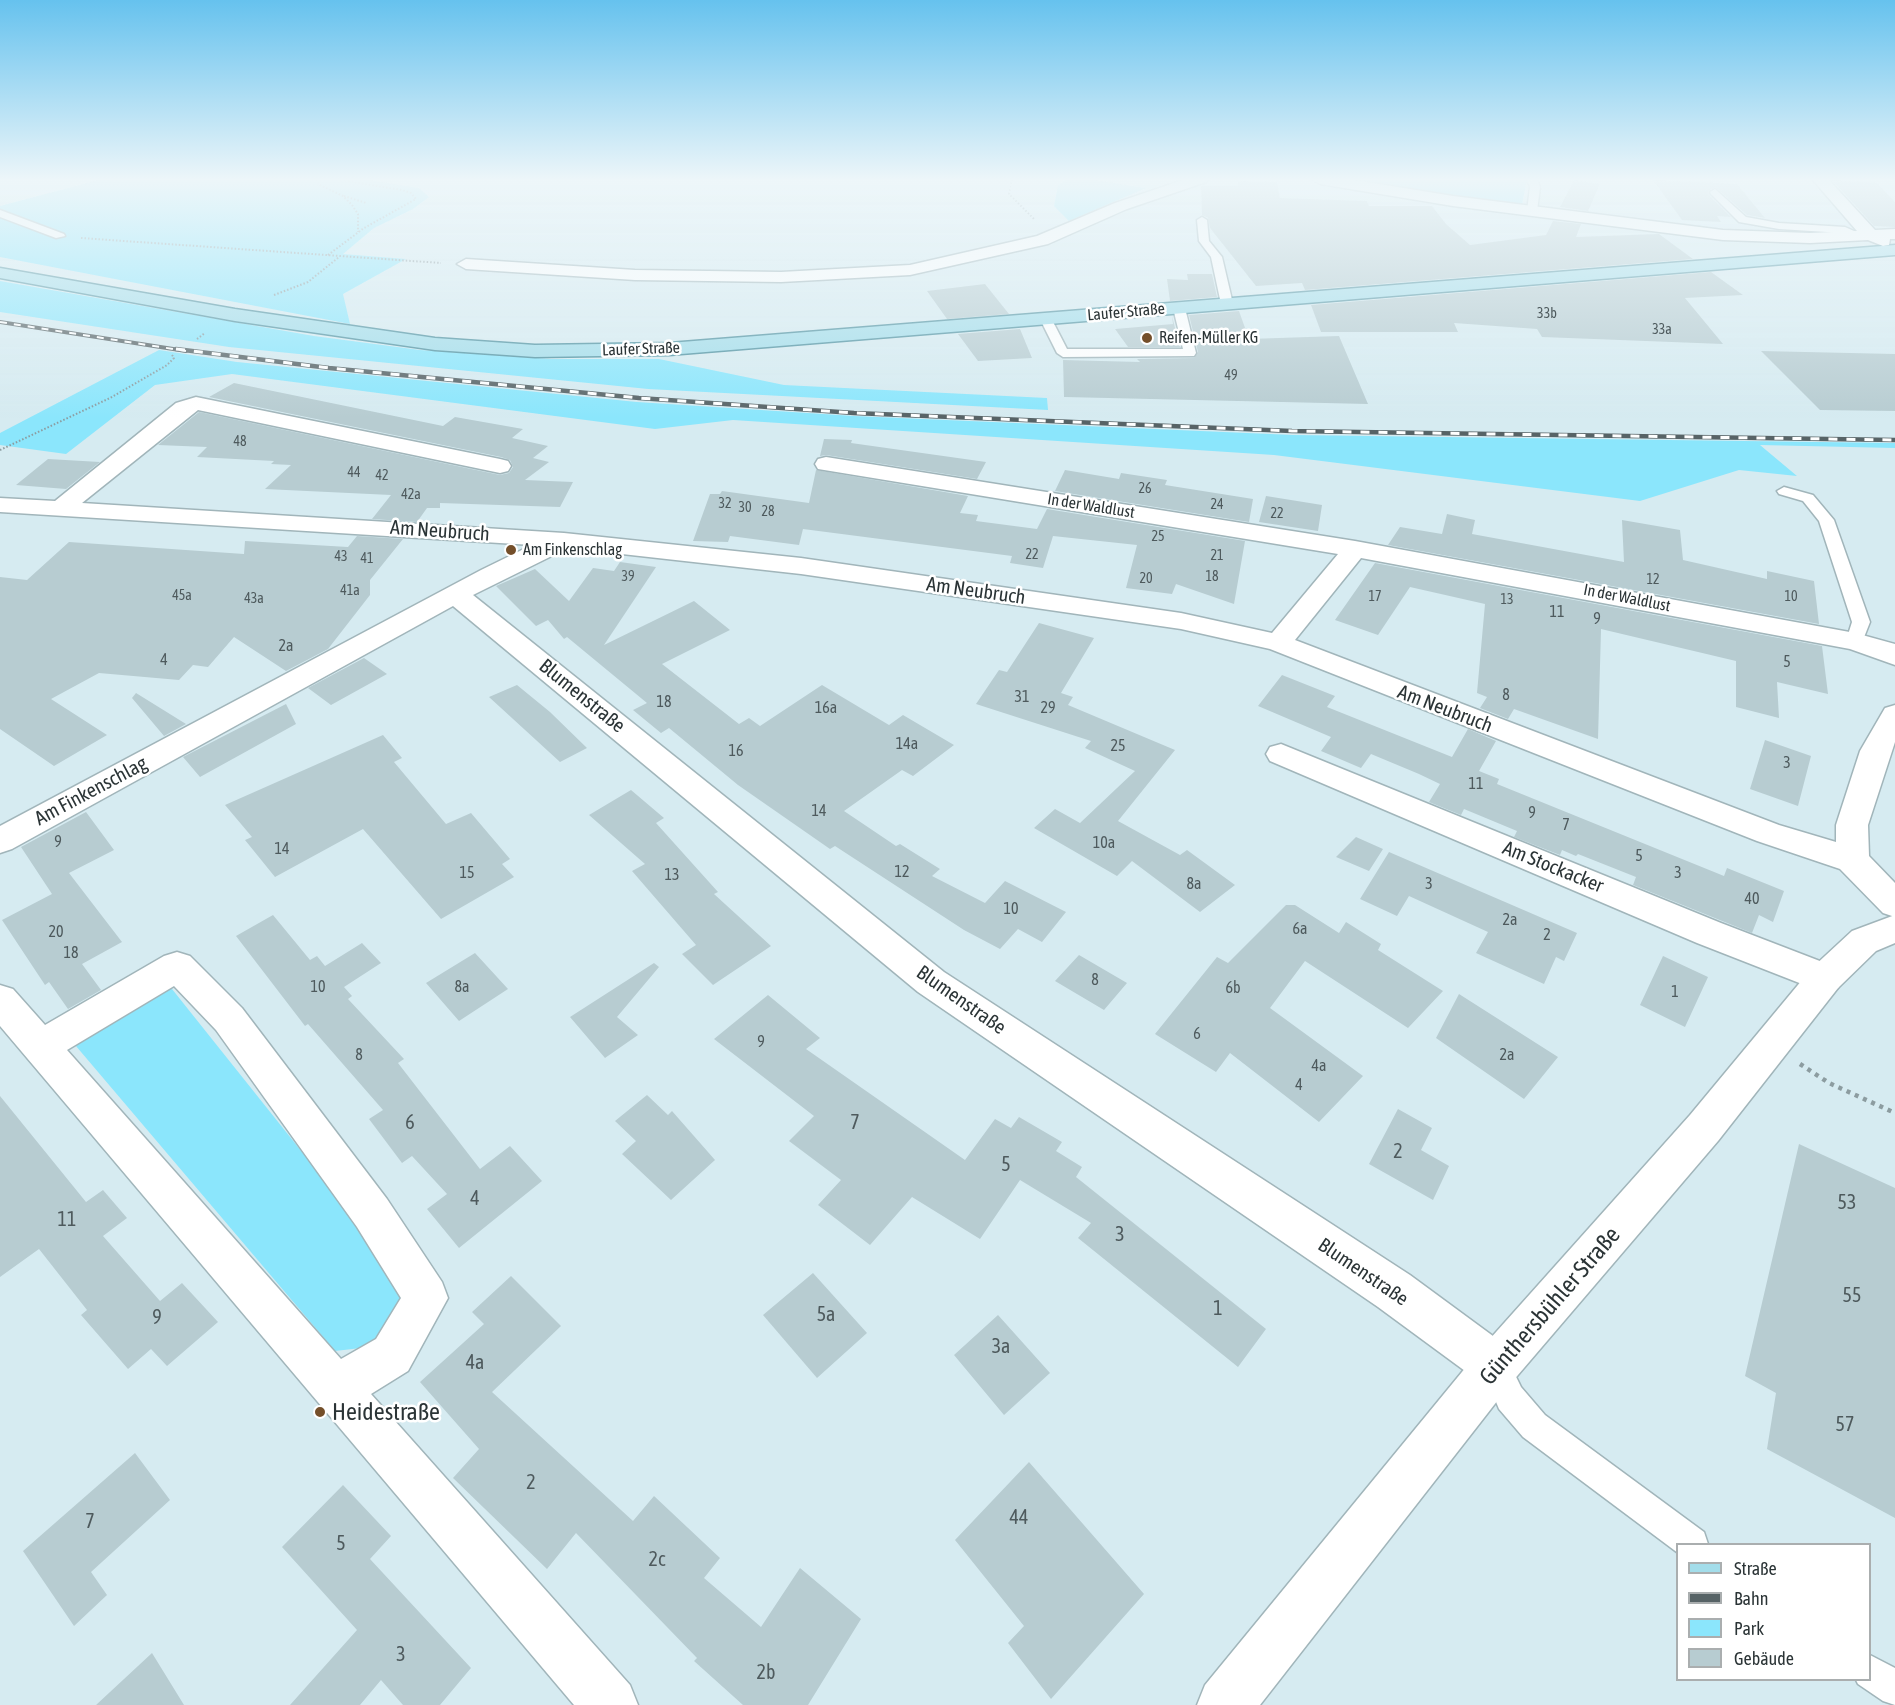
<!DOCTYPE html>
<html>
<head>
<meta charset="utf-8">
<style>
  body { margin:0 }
  #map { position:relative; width:1895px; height:1705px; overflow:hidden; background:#d6ebf1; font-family:"Asap Condensed",sans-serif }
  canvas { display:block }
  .legend { position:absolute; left:1676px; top:1543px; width:195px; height:138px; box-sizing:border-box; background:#fff; border:2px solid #aaaeaf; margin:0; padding:8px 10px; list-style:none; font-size:18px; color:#2b3436 }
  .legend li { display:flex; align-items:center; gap:12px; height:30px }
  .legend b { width:30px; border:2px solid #aaaeaf }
</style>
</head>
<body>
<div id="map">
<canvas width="1895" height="1705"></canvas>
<ul class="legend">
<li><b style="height:8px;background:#a3ddea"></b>Straße</li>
<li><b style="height:8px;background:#576366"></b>Bahn</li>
<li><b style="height:16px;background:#8be6fc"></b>Park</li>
<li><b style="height:16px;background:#b7ccd1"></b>Gebäude</li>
</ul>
</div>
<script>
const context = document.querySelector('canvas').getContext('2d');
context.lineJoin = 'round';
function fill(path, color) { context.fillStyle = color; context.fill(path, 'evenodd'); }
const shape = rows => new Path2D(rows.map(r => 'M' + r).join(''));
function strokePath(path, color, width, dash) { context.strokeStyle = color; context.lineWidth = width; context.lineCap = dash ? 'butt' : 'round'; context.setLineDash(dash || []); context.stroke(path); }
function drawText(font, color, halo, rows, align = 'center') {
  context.font = font + ' "Asap Condensed",sans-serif'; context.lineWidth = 5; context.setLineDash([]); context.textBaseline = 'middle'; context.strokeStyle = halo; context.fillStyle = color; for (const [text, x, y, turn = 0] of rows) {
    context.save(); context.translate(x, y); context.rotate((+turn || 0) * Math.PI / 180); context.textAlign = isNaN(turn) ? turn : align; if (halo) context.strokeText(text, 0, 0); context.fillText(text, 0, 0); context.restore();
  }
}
fill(shape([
  [102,179,363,179,419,188,429,197,413,209,374,228,343,254,406,259,343,294,350,324,0,257,0,206],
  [1068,179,1088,179,1146,188,1069,221,1054,206,1058,185],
  [1329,179,1527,179,1522,205,1455,199],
  [0,281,314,336,420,350,552,359,659,359,784,385,1047,398,1048,410,648,389,229,347,0,312],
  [159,350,237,362,637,402,854,416,1293,435,1895,443,1895,448,1760,445,1797,476,1739,470,1640,501,1274,455,733,420,655,429,232,374,155,385,66,454,0,445,0,433],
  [168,984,314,1167,405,1288,389,1333,361,1348,335,1351,70,1039]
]), '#8be6fc');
fill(shape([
  [1574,180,1600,184,1588,211,1560,207],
  [1653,180,1737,184,1765,218,1747,215,1715,187,1708,191,1709,195,1731,217,1717,216,1721,222,1682,220],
  [1832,180,1877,183,1895,202,1895,227,1874,226],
  [1238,181,1277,182,1280,198,1367,201,1369,206,1432,206,1446,224,1470,245,1546,235,1553,221,1581,224,1576,237,1659,234,1693,259,1305,290,1302,283,1256,286,1210,228,1208,218,1202,215,1201,186,1238,186],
  [1711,272,1743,295,1685,298,1723,344,1542,337,1537,329,1454,323,1458,332,1321,332,1311,305],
  [1187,274,1212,274,1217,297,1170,301,1167,279,1188,280],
  [985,284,1009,314,947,319,927,291],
  [1239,311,1249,339,1339,336,1368,404,1064,397,1063,360,1140,362,1137,359,1194,358,1198,352,1189,315],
  [1172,316,1180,347,1128,347,1115,329,1173,324],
  [1020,329,1032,358,978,361,958,334],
  [1761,351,1895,354,1895,411,1820,410],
  [234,383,443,426,455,417,523,429,512,438,548,446,533,458,549,462,525,480,573,482,560,507,440,503,440,508,427,508,417,522,372,519,391,495,265,489,291,465,271,464,274,461,197,457,207,447,158,445,199,412,500,475,509,473,513,467,510,460,501,457,209,397],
  [824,439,852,440,851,443,986,462,977,479,826,455,820,456],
  [48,459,100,462,66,489,16,485],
  [816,470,968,496,960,513,978,515,976,521,1037,529,1047,509,1245,541,1234,604,1176,584,1172,594,1126,588,1137,545,1053,536,1043,568,1010,563,1012,556,803,529,799,545,730,536,728,542,693,541,710,494,720,494,722,491,809,503],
  [1065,470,1119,479,1121,473,1167,480,1165,485,1253,499,1249,522,1055,491],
  [1266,496,1322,505,1318,531,1259,522],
  [1447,514,1475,520,1472,534,1624,562,1622,520,1680,530,1683,560,1767,579,1767,571,1814,581,1819,624,1388,545,1400,527,1442,534],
  [357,536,403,539,370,580,370,595,328,649,286,671,234,637,208,667,193,665,179,680,99,673,51,699,107,735,54,766,0,729,0,577,27,580,69,542,244,554,245,541,348,547],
  [620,562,656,567,604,645,694,601,730,630,662,664,739,724,749,718,760,726,822,685,889,725,903,715,954,745,913,776,902,770,844,811,896,846,900,844,940,869,932,876,985,903,1005,881,1066,912,1042,942,1018,929,1000,949,964,930,835,846,830,849,738,785,669,728,661,733,633,710,647,703,567,637,564,639,548,620,536,626,496,586,535,569,569,601,593,568,614,571],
  [1375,563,1822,646,1828,694,1777,682,1779,718,1736,707,1736,661,1601,629,1598,739,1514,709,1508,719,1480,708,1487,697,1477,693,1485,604,1410,587,1378,635,1335,620],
  [1039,623,1094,638,1061,693,1073,697,1068,705,1175,750,1118,821,1180,855,1187,850,1235,885,1200,912,1132,861,1117,876,1034,828,1055,809,1080,823,1135,771,1085,748,1091,741,976,704,999,670,1007,672],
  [364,658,387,674,331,705,308,688],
  [1282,675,1335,696,1327,707,1452,757,1468,729,1496,741,1479,771,1499,779,1497,784,1724,876,1727,868,1784,891,1773,922,1759,915,1752,933,1633,885,1636,877,1578,854,1576,856,1562,850,1560,855,1514,837,1517,831,1464,809,1461,815,1429,802,1440,784,1419,774,1371,754,1361,768,1321,751,1331,737,1258,706],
  [517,685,550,712,587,748,560,762,489,697],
  [136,693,186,724,164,736,132,698],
  [286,704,296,724,200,777,183,757],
  [383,735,402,758,394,762,446,824,471,813,510,859,502,864,514,877,441,919,363,829,275,877,245,840,252,837,225,805],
  [1765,740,1811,756,1798,806,1750,789],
  [631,790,664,818,656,823,718,892,714,894,771,946,713,985,682,954,696,945,632,871,645,864,589,815],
  [86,812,114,850,69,873,122,942,82,964,101,990,68,1009,49,982,45,985,2,920,52,894,21,847],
  [1356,837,1383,849,1369,871,1336,857],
  [1389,852,1577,933,1564,961,1556,957,1544,984,1476,953,1488,932,1409,896,1397,916,1360,899],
  [1286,905,1295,905,1339,933,1346,922,1381,944,1378,950,1443,991,1408,1028,1305,961,1270,1008,1363,1076,1319,1122,1230,1053,1216,1072,1155,1034,1217,957,1228,963],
  [273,915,310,960,317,956,325,966,362,943,381,963,344,987,352,996,348,999,404,1059,398,1063,480,1169,510,1146,542,1181,459,1248,427,1209,447,1194,412,1156,402,1163,369,1119,383,1110,308,1024,305,1026,236,936],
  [475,953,508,989,459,1021,426,983],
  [1079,955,1127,983,1104,1010,1055,981],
  [1663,956,1708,977,1685,1027,1640,1005],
  [654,963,659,967,617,1017,638,1035,605,1058,570,1017],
  [1459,994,1558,1057,1524,1099,1436,1038],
  [768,995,820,1038,806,1049,965,1160,995,1119,1011,1128,1019,1117,1062,1142,1056,1151,1082,1167,1076,1177,1266,1329,1238,1367,1078,1238,1091,1223,1020,1180,980,1239,912,1197,870,1245,818,1205,841,1180,789,1141,814,1116,714,1039],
  [647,1095,668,1115,672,1111,715,1160,671,1200,622,1154,636,1141,615,1121],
  [0,1096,86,1202,103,1190,127,1218,103,1236,160,1301,182,1283,218,1322,167,1366,151,1349,128,1369,81,1315,87,1310,39,1249,0,1277],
  [1398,1109,1432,1128,1421,1150,1449,1166,1433,1200,1369,1164],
  [1799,1144,1895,1188,1895,1518,1767,1449,1776,1393,1745,1376],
  [813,1273,867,1333,817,1378,763,1315],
  [511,1276,561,1326,492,1392,633,1521,654,1496,720,1558,704,1578,761,1627,800,1568,861,1619,808,1705,743,1705,694,1661,697,1658,576,1533,547,1569,453,1478,479,1449,420,1382,484,1324,472,1312],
  [998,1315,1050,1373,1004,1415,954,1355],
  [135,1453,170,1500,91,1572,107,1595,74,1626,23,1551],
  [1029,1462,1144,1594,1051,1699,1008,1643,1024,1626,955,1540],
  [343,1485,391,1536,370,1559,471,1668,440,1705,403,1705,381,1680,360,1705,290,1705,357,1630,282,1547],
  [152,1653,184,1705,96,1705]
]), '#b7ccd1');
const lane = shape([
  [1527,179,1537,179,1540,187,1537,211,1532,214,1527,211,1530,187,1527,179],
  [1715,189,1746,217,1779,223,1845,227,1863,235,1858,238,1843,233,1779,229,1739,222,1711,194,1710,192,1715,189],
  [0,210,64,234,65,236,56,238,0,217,0,210],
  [1202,217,1207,220,1209,241,1222,257,1233,304,1231,307,1221,304,1211,257,1199,241,1197,220,1202,217],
  [1179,304,1185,308,1196,353,1194,356,1063,357,1057,353,1040,319,1050,316,1067,349,1183,349,1173,308,1179,304],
  [1784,487,1813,495,1834,520,1870,622,1861,645,1855,646,1846,641,1852,622,1819,521,1803,501,1779,494,1777,491,1784,487],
  [1496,1351,1506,1356,1521,1387,1545,1415,1704,1532,1708,1544,1678,1544,1678,1553,1523,1437,1499,1409,1481,1366,1486,1356,1496,1351],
  [1870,1655,1895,1668,1895,1705,1883,1701,1858,1684,1856,1680,1870,1680,1870,1655]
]);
const street = shape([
  [1186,179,1209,179,1206,182,1127,209,1048,244,910,275,781,282,635,280,466,269,457,264,466,259,635,270,781,272,910,265,1037,236,1115,203,1186,179],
  [1312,179,1348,179,1453,196,1723,230,1810,233,1857,231,1812,179,1828,179,1875,230,1895,229,1895,239,1890,239,1889,245,1883,246,1868,240,1810,243,1723,240,1453,206,1320,184,1312,179],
  [196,397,500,459,508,461,511,466,508,471,500,473,198,410,82,503,564,533,801,558,1181,613,1272,633,1338,554,818,469,815,464,818,459,826,457,1355,541,1855,633,1895,644,1895,665,1850,649,1361,558,1295,640,1779,825,1836,842,1836,825,1860,751,1885,708,1895,705,1895,742,1868,825,1869,856,1895,883,1895,917,1883,913,1840,869,1757,841,1270,649,1181,629,801,574,568,548,473,595,944,972,1410,1275,1512,1350,1519,1366,1512,1382,1496,1389,1480,1382,1378,1307,918,992,453,606,12,849,0,853,0,826,481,570,532,545,0,512,0,498,55,501,176,403,196,397],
  [1281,744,1721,923,1838,968,1843,978,1838,988,1825,993,1697,943,1270,761,1266,754,1270,747,1281,744],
  [177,952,190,956,242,1008,387,1199,442,1282,448,1298,408,1371,371,1394,630,1685,638,1705,574,1705,0,1026,0,985,13,989,45,1025,164,956,177,952],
  [174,986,216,1030,357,1227,401,1298,376,1339,341,1359,67,1050,174,986]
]);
const secondary = shape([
  [1895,915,1895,943,1876,951,1838,988,1718,1141,1512,1382,1260,1705,1197,1705,1205,1685,1480,1350,1690,1115,1812,968,1852,931,1895,915]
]);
const primary = shape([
  [1895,245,1895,255,669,355,535,357,435,350,235,321,0,278,0,268,235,309,435,338,535,345,669,343,1895,245]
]);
strokePath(lane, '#a1b5ba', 3);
strokePath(street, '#a1b5ba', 3);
strokePath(secondary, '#a1b5ba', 3);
strokePath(primary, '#5193a2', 3);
strokePath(shape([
  [316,179,320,185,343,196,352,205,358,214,358,232],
  [1012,179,1009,194,1034,219],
  [344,196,366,203],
  [81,238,441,263],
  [328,255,364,228,416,199,411,193,402,190,334,179],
  [274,295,308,282,339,257],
  [197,339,205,333],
  [0,450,110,398,167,365,174,358,172,355]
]), '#8c9ca0', 2, [1.5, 2]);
strokePath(shape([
  [1800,1064,1829,1083,1895,1113]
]), '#8c9ca0', 4.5, [4, 5]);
fill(lane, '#fff');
fill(street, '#fff');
fill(secondary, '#fff');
fill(primary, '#a3ddea');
const railFar1 = shape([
  [0,322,186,351]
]);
const rail = shape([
  [176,349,329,368,639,398,854,413,1292,431,1895,440]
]);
strokePath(railFar1, '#576366', 4);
strokePath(rail, '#576366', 4.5);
strokePath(railFar1, '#fff', 2, [7]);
strokePath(rail, '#fff', 3, [9]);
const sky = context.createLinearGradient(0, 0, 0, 418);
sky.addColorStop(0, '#66c2ee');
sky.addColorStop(0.43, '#edf6f9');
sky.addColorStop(1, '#edf6f900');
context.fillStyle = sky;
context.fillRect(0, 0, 1895, 418);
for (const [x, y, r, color] of [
  [1147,338,6,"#744f2a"],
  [511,550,6,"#744f2a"],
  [320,1412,6,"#744f2a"]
]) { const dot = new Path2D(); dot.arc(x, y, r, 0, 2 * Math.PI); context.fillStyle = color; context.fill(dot); strokePath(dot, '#fff', 2); }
drawText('14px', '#4e5a5d', null, [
  ["33b",1547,314],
  ["33a",1662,330],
  ["49",1231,376],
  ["48",240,442],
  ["44",354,473],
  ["42",382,476],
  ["26",1145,489],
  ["42a",411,495],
  ["32",725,504],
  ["24",1217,505],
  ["30",745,508],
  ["28",768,512],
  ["22",1277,514],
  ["25",1158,537],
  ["22",1032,555],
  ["21",1217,556],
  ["43",341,557],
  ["41",367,559],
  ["39",628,577],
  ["18",1212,577],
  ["20",1146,579],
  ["12",1653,580],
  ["41a",350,591],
  ["45a",182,596],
  ["17",1375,597],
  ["10",1791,597],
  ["43a",254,599],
  ["13",1507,600]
]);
drawText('16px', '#2b3436', '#fff', [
  ["Laufer Straße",1126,312,-5],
  ["Laufer Straße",641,349,-2],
  ["In der Waldlust",1091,506,9],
  ["In der Waldlust",1627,598,11]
]);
drawText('16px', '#2b3436', '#fff', [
  ["Reifen-Müller KG",1159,338],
  ["Am Finkenschlag",523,550]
], 'left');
drawText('16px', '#4e5a5d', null, [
  ["11",1557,612],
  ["9",1597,619],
  ["2a",286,646],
  ["4",164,660],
  ["5",1787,662],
  ["8",1506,695],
  ["31",1022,697],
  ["18",664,702],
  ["16a",826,708],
  ["29",1048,708],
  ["14a",907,744],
  ["25",1118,746],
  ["16",736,751],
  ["3",1787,763],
  ["11",1476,784],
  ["14",819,811],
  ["9",1532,813],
  ["7",1566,825],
  ["9",58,842],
  ["10a",1104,843],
  ["14",282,849],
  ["5",1639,856],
  ["12",902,872],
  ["15",467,873],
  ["3",1678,873],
  ["13",672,875],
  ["8a",1194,884],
  ["3",1429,884],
  ["40",1752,899],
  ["10",1011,909],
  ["2a",1510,920],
  ["6a",1300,929],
  ["20",56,932],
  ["2",1547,935],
  ["18",71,953],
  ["8",1095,980],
  ["10",318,987],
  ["8a",462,987],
  ["6b",1233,988],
  ["1",1675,992],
  ["6",1197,1034],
  ["9",761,1042],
  ["8",359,1055],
  ["2a",1507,1055],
  ["4a",1319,1066],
  ["4",1299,1085]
]);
drawText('20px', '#2b3436', '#fff', [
  ["Am Neubruch",440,531,4],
  ["Am Neubruch",976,591,8],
  ["Blumenstraße",582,696,39],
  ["Am Neubruch",1445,709,21],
  ["Am Finkenschlag",91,791,-28],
  ["Am Stockacker",1553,867,22],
  ["Blumenstraße",961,1000,35],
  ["Blumenstraße",1363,1272,34]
]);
drawText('20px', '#4e5a5d', null, [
  ["6",410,1123],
  ["7",855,1123],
  ["2",1398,1152],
  ["5",1006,1165],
  ["4",475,1199],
  ["53",1847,1203],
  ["11",67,1220],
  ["3",1120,1235],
  ["55",1852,1296],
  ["1",1218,1309],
  ["5a",826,1315],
  ["9",157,1318],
  ["3a",1001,1347],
  ["4a",475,1363],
  ["57",1845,1425],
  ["2",531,1483],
  ["44",1019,1518],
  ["7",90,1522],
  ["5",341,1544],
  ["2c",657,1560],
  ["3",401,1655],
  ["2b",766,1673]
]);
drawText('24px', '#2b3436', '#fff', [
  ["Günthersbühler Straße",1550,1306,-49]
]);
drawText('24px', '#2b3436', '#fff', [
  ["Heidestraße",332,1412]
], 'left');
</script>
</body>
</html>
